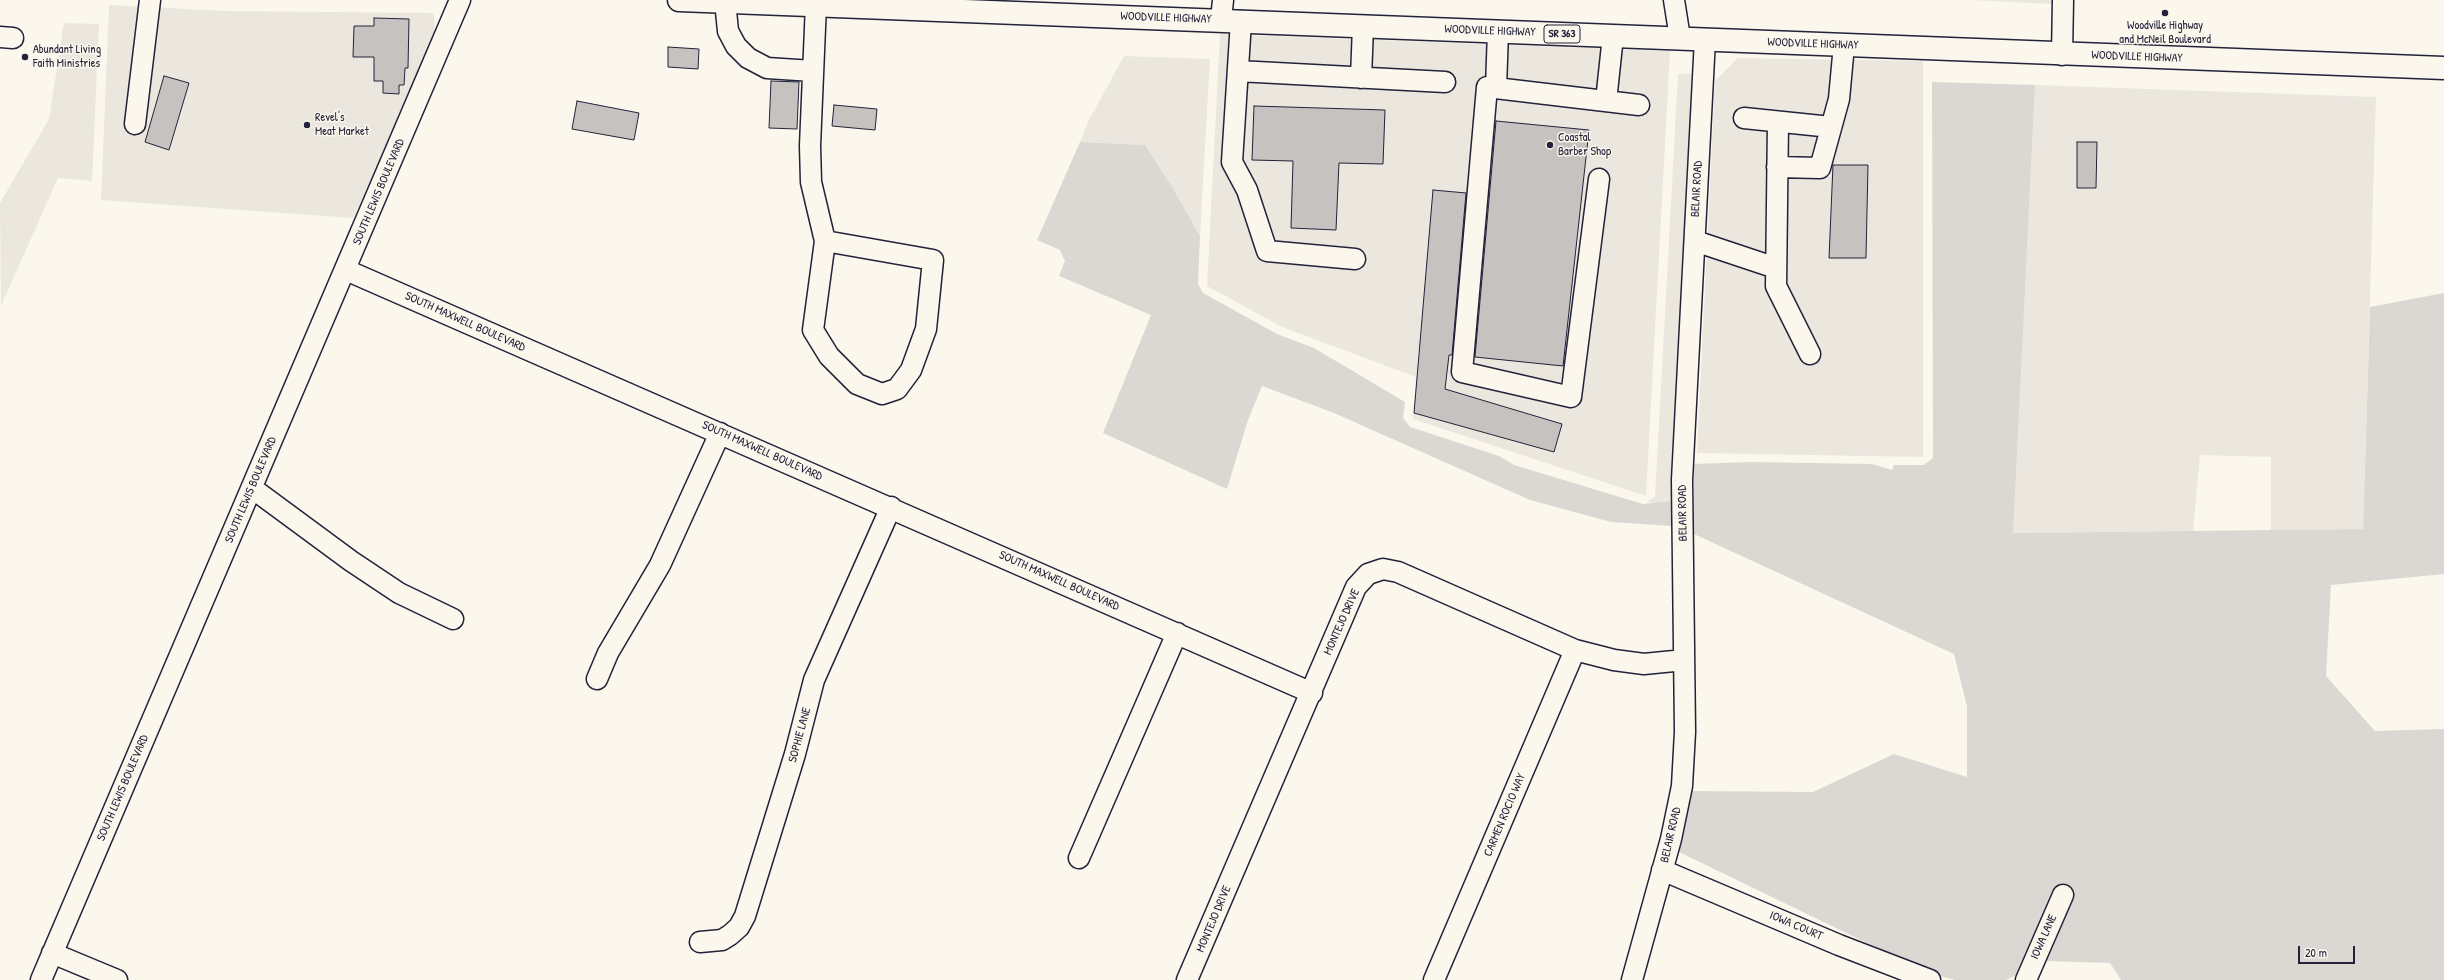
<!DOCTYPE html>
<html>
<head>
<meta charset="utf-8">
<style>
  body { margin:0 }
  #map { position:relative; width:2444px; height:980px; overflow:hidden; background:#fbf7ec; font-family:"Patrick Hand",sans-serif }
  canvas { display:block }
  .scale { position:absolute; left:2298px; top:946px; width:57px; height:18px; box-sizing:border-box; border:2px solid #22223b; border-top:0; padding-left:5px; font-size:12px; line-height:14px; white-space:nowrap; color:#22223b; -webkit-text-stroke:3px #fbf7ec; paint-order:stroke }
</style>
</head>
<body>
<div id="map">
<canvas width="2444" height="980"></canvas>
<div class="scale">20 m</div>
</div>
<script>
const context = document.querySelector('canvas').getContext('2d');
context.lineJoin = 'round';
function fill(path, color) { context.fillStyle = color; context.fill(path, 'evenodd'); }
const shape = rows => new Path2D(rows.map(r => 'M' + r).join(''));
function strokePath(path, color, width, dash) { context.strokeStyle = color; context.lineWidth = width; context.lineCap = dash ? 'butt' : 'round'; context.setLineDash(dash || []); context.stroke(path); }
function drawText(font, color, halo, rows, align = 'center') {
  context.font = font + ' "Patrick Hand",sans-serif'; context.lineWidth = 3; context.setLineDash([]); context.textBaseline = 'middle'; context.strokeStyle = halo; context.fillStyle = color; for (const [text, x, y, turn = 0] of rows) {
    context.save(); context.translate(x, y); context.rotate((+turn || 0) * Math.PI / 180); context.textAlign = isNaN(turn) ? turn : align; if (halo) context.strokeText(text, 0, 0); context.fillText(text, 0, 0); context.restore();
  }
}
fill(shape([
  [1971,0,2053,0,2052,4],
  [109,5,225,11,434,13,435,43,353,218,101,200],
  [64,23,99,24,92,181,58,178,1,306,0,203,49,119],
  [1220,34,1670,51,1646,496,1413,419,1416,377,1282,327,1207,286],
  [1124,56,1210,59,1200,236,1171,185,1145,145,1080,142,1089,120],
  [1738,58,1923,61,1923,457,1697,453,1715,81],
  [1678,74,1692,74,1671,501,1653,503,1647,502,1655,497],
  [2035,85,2376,97,2363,529,2271,530,2271,457,2200,455,2193,531,2012,533]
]), '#ebe7df');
fill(shape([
  [1932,82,2035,85,2013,533,2363,529,2370,307,2444,293,2444,574,2331,585,2326,676,2375,731,2444,729,2444,980,2121,980,2110,963,2045,961,2006,980,1955,980,1929,973,1679,852,1692,791,1813,792,1894,754,1967,777,1967,706,1954,654,1694,534,1694,464,1751,462,1872,464,1892,470,1894,465,1924,465,1933,458],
  [1080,142,1145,145,1171,185,1200,236,1198,284,1203,293,1277,334,1314,348,1405,402,1403,418,1410,427,1499,456,1514,465,1643,504,1671,501,1672,526,1611,522,1530,500,1334,413,1262,386,1248,420,1227,489,1103,433,1151,315,1059,276,1065,261,1060,250,1037,240]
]), '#dbd8d3');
const building = shape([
  [374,18,409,19,408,68,405,68,404,85,399,85,399,94,383,93,383,81,374,81,374,57,353,57,354,26,374,26,374,18],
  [668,47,699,49,698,69,668,67,668,47],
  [164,76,189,83,169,150,145,142,164,76],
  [771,81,799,82,797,129,769,128,771,81],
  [577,101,639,113,634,140,572,129,577,101],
  [834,105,877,109,875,130,832,126,834,105],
  [1254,106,1385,110,1383,164,1339,163,1336,230,1291,228,1293,161,1252,160,1254,106],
  [1496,121,1589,130,1563,366,1475,357,1496,121],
  [2077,142,2097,142,2096,188,2077,188,2077,142],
  [1833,165,1868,165,1866,258,1829,258,1833,165],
  [1433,190,1466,193,1452,355,1449,355,1445,389,1562,424,1554,452,1414,413,1433,190]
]);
fill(building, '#c6c2c0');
strokePath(building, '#22223b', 1);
const minor = shape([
  [1674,0,1680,38],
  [725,1,728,31,736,46,748,58,767,68,813,71],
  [816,4,810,146,811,182,825,241,813,330,829,356,857,384,882,394,897,389,911,370,926,329,933,260,825,241],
  [1221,20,1223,0],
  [1241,21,1232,162,1247,190,1267,251,1355,259],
  [0,37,13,38],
  [2062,55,2063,0],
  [1238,71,1445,82],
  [1361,78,1363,26],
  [1496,88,1498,31],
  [1606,101,1613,36],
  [1744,118,1831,127],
  [1778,122,1776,286,1810,354],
  [135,124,150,0],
  [1777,167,1820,168,1839,99,1844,45],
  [1599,179,1571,397,1462,372,1487,87,1639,105],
  [1695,241,1776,268],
  [346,270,1312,693],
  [252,488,351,561,399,593,453,619],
  [597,679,608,653,660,565,720,433],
  [1079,858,1177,633],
  [1662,870,1839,945,1930,980],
  [700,942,722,940,730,935,739,927,745,916,795,754,814,680,891,507],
  [52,953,117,980],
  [41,980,460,0],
  [1187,980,1356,587,1368,574,1383,569,1398,572,1575,650,1614,660,1644,664,1684,660],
  [1434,980,1575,650],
  [1632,980,1671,839,1682,786,1685,732,1682,480,1705,39],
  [2026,980,2063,895]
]);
const major = shape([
  [679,0,2444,68]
]);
strokePath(minor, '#22223b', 23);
strokePath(major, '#22223b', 25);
strokePath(minor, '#fbf7ec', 20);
strokePath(major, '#fbf7ec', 22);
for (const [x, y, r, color] of [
  [2165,13,4,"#22223b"],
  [25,57,4,"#22223b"],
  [307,125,4,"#22223b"],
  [1550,145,4,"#22223b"]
]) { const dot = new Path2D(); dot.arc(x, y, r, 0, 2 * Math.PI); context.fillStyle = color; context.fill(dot); strokePath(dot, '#fbf7ec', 1.5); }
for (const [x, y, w] of [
  [1562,34,36]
]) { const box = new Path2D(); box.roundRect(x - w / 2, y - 9, w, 18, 3); context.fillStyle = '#fbf7ec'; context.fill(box); strokePath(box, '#22223b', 1); }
drawText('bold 11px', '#22223b', null, [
  ["SR 363",1562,34]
]);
drawText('12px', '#22223b', '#fbf7ec', [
  ["WOODVILLE HIGHWAY",1166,18,2],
  ["WOODVILLE HIGHWAY",1490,31,2],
  ["WOODVILLE HIGHWAY",1813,44,2],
  ["WOODVILLE HIGHWAY",2137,57,2],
  ["BELAIR ROAD",1697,189,-87],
  ["SOUTH LEWIS BOULEVARD",379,192,-67],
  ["SOUTH MAXWELL BOULEVARD",465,322,24],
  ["SOUTH MAXWELL BOULEVARD",762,451,24],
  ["SOUTH LEWIS BOULEVARD",251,490,-67],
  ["BELAIR ROAD",1683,513,-91],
  ["SOUTH MAXWELL BOULEVARD",1059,581,24],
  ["MONTEJO DRIVE",1342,622,-66],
  ["SOPHIE LANE",800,735,-75],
  ["SOUTH LEWIS BOULEVARD",123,788,-67],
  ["CARMEN ROCIO WAY",1505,815,-67],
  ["BELAIR ROAD",1671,835,-77],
  ["MONTEJO DRIVE",1214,919,-67],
  ["IOWA COURT",1796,926,23],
  ["IOWA LANE",2044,937,-66]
]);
drawText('12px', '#22223b', '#fbf7ec', [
  ["Woodville Highway",2165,26,"center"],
  ["and McNeil Boulevard",2165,40,"center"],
  ["Abundant Living",33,50],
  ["Faith Ministries",33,64],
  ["Revel's",315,118],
  ["Meat Market",315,132],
  ["Coastal",1558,138],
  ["Barber Shop",1558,152]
], 'left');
</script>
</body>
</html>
